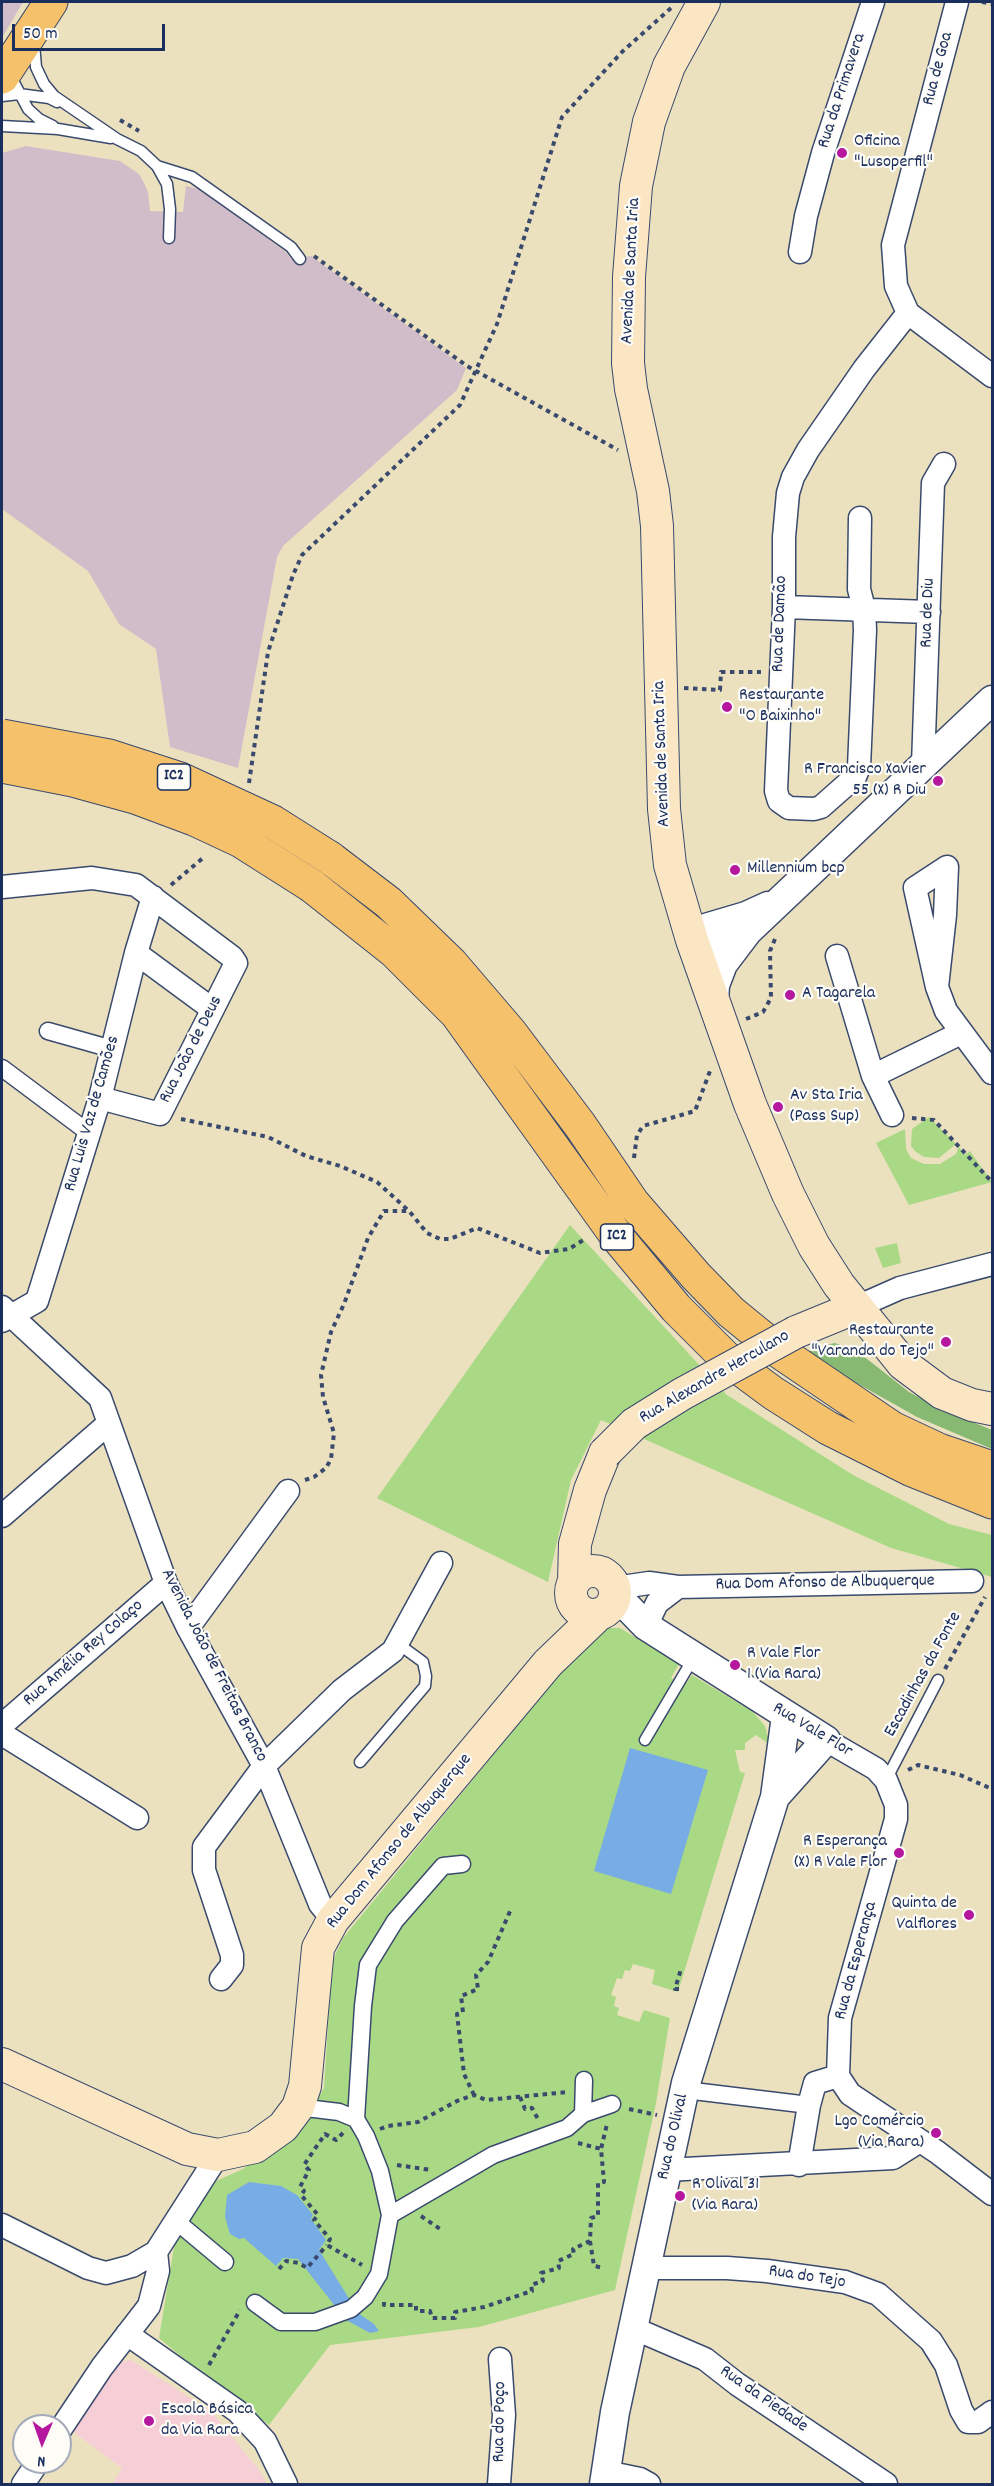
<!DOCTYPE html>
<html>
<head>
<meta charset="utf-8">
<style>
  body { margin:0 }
  #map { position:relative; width:994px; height:2486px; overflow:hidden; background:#ebe1bf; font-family:Dekko,sans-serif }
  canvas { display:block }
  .frame { position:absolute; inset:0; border:3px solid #1b2f5e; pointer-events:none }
  .north { position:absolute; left:12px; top:2414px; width:60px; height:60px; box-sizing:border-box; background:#fdfcf7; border:2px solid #a3aaba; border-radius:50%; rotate:182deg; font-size:16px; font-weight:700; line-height:24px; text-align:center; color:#1b2f5e }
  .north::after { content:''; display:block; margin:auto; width:21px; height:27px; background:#b5179e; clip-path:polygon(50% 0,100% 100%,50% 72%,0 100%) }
  .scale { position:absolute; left:12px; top:24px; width:153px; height:27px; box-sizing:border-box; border:3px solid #1b2f5e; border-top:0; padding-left:8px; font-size:18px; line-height:21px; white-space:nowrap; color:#1b2f5e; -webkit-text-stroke:4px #fdfcf7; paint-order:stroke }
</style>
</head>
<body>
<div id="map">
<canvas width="994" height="2486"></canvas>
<div class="frame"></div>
<div class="north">N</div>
<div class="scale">50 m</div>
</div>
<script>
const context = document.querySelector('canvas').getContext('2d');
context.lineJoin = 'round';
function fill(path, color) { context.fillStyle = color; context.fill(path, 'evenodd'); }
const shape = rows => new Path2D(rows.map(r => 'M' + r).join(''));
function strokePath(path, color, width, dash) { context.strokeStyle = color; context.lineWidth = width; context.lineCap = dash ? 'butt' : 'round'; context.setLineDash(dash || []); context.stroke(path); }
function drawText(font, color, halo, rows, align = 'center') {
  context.font = font + ' Dekko,sans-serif'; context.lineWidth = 4.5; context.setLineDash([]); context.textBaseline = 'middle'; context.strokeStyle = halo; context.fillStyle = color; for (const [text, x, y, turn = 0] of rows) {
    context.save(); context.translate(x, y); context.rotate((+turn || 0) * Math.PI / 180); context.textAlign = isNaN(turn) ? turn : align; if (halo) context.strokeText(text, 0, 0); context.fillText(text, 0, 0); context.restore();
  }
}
fill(shape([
  [131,2360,212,2412,259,2470,267,2484,112,2484,122,2468,71,2430,118,2362]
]), '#f6cfd6');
fill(shape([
  [2,2,23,2,2,38],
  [26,146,120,161,139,174,144,183,148,192,150,211,183,212,186,186,199,189,286,252,291,259,311,256,466,368,457,390,283,546,277,557,238,768,170,747,156,649,119,624,88,571,2,509,2,153]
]), '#d1bdc9');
fill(shape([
  [929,1117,956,1144,939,1158,924,1157,916,1152,911,1146,912,1129],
  [905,1129,906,1149,911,1158,924,1164,940,1164,956,1154,959,1146,964,1155,970,1151,992,1182,909,1205,876,1143],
  [570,1225,727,1395,853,1475,949,1524,992,1535,992,1577,891,1548,601,1420,571,1480,548,1582,377,1498],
  [897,1243,901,1263,883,1268,875,1248],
  [608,1628,620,1628,679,1664,671,1678,685,1685,692,1675,753,1712,765,1726,770,1745,756,1735,745,1743,745,1750,735,1750,740,1772,745,1773,678,1992,652,1984,655,1970,633,1964,630,1971,625,1970,622,1979,617,1978,611,1995,616,1997,614,2006,619,2008,617,2015,639,2022,644,2010,670,2018,656,2103,615,2290,479,2327,330,2345,269,2425,197,2370,159,2338,175,2241,209,2184,243,2169,305,2121,324,2088,332,1962,343,1938,558,1676,595,1633]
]), '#aad986');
fill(shape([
  [835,1343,857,1351,909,1392,943,1410,992,1430,992,1449,917,1417,821,1363,808,1354,813,1348]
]), '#87b973');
fill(shape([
  [630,1748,708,1770,671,1894,594,1871],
  [249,2182,281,2186,297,2195,313,2215,311,2219,326,2240,319,2250,358,2313,374,2324,379,2331,370,2333,346,2320,298,2259,283,2258,276,2266,244,2238,239,2239,230,2234,225,2217,227,2195]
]), '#77ace5');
const service = shape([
  [34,44,36,67,44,84,54,96,117,139,141,151,157,166,167,184,170,209,169,238],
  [10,75,28,109,39,119,53,126],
  [2,96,19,94,49,98,57,102],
  [2,126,58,129,111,138],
  [157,166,192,177,291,247,300,259],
  [645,1740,694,1657],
  [360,1762,425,1686,426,1676,423,1662,397,1643],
  [886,1780,938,1680]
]);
const pedestrian = shape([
  [48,1031,112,1049],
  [2,1068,89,1133],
  [685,2090,809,2105],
  [583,2114,584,2080],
  [356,2119,363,2006,368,1965,395,1921,443,1866,462,1864],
  [390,2215,493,2155,567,2128,583,2114,612,2104],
  [176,2221,225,2262],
  [255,2303,281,2322,315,2322,351,2309,365,2297,379,2274,390,2215,380,2171,366,2136,356,2119,339,2112,298,2107]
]);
const minor = shape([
  [957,2,893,245,896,286,908,313,992,376],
  [800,252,806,216,823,153,873,2],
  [860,518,859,589,864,609,865,630,859,767,855,777,821,807,814,809,789,808,779,801,776,791,784,607,784,537,788,493,793,477,808,450,864,369,908,313],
  [784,607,929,612],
  [923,765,933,483,944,464],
  [2,887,92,878,136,885,232,957,236,963,160,1114,100,1098],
  [136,953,212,1009],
  [837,956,873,1076,892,1115],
  [937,987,945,915,947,867,915,888,937,987,946,1011,992,1073],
  [873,1076,961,1033],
  [2,1307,100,1398,166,1583,188,1628,264,1766,320,1904,333,1920],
  [857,1307,900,1288,992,1264],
  [2,1321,37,1301,100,1098,136,953,153,897],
  [2,1516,109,1423],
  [615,1588,649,1583,678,1587,972,1581],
  [646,1626,657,1603,678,1587],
  [188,1628,288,1491],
  [2,1725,166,1583],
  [2,1734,137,1818],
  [826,1740,876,1769,886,1780,896,1805,896,1819,840,2018,838,2076,850,2094,937,2152,992,2194],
  [221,1979,232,1965,232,1955,204,1870,204,1847,264,1766,342,1690,393,1651,441,1563],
  [799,2165,809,2105,815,2083,838,2076],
  [666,2170,893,2158,920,2141],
  [2,2225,88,2268,106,2273,132,2266,156,2252,218,2155],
  [647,2268,727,2268,767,2271,845,2282,878,2294,931,2341,946,2365,961,2410,968,2422,978,2422,992,2412],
  [633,2328,705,2359,737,2384,886,2484],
  [127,2334,237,2411,265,2441,286,2484],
  [60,2430,102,2367,149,2306,158,2271,156,2252],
  [606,2472,640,2479,649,2484],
  [23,2484,38,2462],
  [499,2484,504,2415,500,2359]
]);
const tertiary = shape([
  [748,931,717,944,692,940,702,929,746,916,768,906],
  [714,1003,715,985,723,964,748,931,992,700],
  [615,1594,646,1626,826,1740,775,1797],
  [604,2484,615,2412,686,2083,775,1797,786,1716]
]);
const secondary = shape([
  [704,2,669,66,649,122,636,186,629,277,628,363,631,389,653,491,657,526,664,809,670,865,692,940,750,1104,788,1194,814,1246,839,1285,903,1364,942,1393,972,1405,992,1409],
  [796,1332,857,1307],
  '571 1593a22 22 0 1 1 44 0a22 22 0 1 1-44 0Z',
  [574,1582,575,1544,590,1490,605,1453],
  [2,2064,187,2149,218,2155,255,2147,283,2127,298,2107,305,2086,318,1948,333,1920,548,1663,599,1614]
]);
const primary = shape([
  [2,77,51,2]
]);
const trunk = shape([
  [330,858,389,903,451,963,510,1032,580,1125,633,1203,696,1276,731,1312,780,1352,892,1428,939,1450,992,1468],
  [312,886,394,951,457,1014,618,1238,676,1308,727,1359,773,1393,828,1428,912,1470,992,1502]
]);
strokePath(service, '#3a4a6d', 13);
strokePath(pedestrian, '#3a4a6d', 19);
strokePath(minor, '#3a4a6d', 25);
strokePath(tertiary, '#3a4a6d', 31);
strokePath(secondary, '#3a4a6d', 34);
strokePath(primary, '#3a4a6d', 35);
strokePath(trunk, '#3a4a6d', 35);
strokePath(shape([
  [982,2,992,4],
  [120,120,139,131],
  [314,256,467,366,618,450],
  [684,688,720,690,721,672,761,672],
  [249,783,268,652,293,575,302,555,460,405,497,324,562,117,622,52,671,8],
  [171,885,203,858],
  [746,1019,763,1012,771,998,770,951,775,939],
  [912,1118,934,1120,992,1182],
  [181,1119,268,1137,306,1156,340,1166,377,1182,409,1211,427,1233,440,1239,450,1239,477,1228,540,1253,569,1249,585,1239],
  [634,1158,637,1135,643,1126,695,1111,710,1071,713,1070],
  [305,1480,314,1477,326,1468,331,1459,334,1433,323,1397,321,1375,331,1332,344,1304,368,1238,384,1211,408,1211],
  [945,1669,985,1597],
  [908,1770,918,1765,960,1775,992,1789],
  [679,1989,675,1989,681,1969],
  [474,2095,464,2074,457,2014,463,2012,461,1996,478,1989,476,1975,488,1962,511,1909],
  [520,2097,525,2109,532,2108,539,2121],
  [629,2109,657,2115],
  [380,2129,388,2126,418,2122,457,2101,474,2095,486,2100,568,2092],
  [343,2133,336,2140,325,2134,304,2165,309,2170,300,2187,304,2191,301,2195,318,2215,314,2220,330,2239,327,2245,362,2265],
  [578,2143,601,2149],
  [397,2165,431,2170],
  [421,2216,443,2231],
  [590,2241,594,2266,604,2268],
  [279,2269,286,2261,299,2263,307,2268,327,2245],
  [384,2302,384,2305,416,2305,416,2311,430,2311,432,2318,455,2318,455,2312,484,2307,532,2291,531,2285,543,2281,541,2273,559,2268,558,2261,574,2254,573,2249,590,2241,591,2218,598,2216,598,2183,604,2182,601,2149,607,2124],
  [209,2365,240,2310]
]), '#3a4a6d', 4, [4.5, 4.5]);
strokePath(service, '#fff', 10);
strokePath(pedestrian, '#fff', 16);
strokePath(minor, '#fff', 22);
strokePath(tertiary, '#fff', 28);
strokePath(secondary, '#fbe6c4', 32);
strokePath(primary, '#f5c16b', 33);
strokePath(trunk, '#f5c16b', 33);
const secondaryBridge = shape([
  [605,1453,634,1424,682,1394,796,1332]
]);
const trunkBridge = shape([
  [2,736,109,756,180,779,273,822,330,858],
  [2,766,73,780,135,797,194,819,241,841,312,886]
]);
strokePath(secondaryBridge, '#3a4a6d', 34, []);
strokePath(trunkBridge, '#3a4a6d', 35, []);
strokePath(secondaryBridge, '#fbe6c4', 32);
strokePath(trunkBridge, '#f5c16b', 33);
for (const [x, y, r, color] of [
  [842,153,6,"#b5179e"],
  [727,707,6,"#b5179e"],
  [938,781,6,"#b5179e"],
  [735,870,6,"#b5179e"],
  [790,995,6,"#b5179e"],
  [778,1107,6,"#b5179e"],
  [946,1342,6,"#b5179e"],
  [735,1665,6,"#b5179e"],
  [899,1853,6,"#b5179e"],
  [969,1915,6,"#b5179e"],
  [936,2133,6,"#b5179e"],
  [680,2196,6,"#b5179e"],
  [149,2421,6,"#b5179e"]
]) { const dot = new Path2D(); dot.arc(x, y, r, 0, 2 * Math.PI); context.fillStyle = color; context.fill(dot); strokePath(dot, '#fdfcf7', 2); }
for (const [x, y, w] of [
  [174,777,33],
  [617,1237,33]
]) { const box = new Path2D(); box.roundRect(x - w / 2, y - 13, w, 26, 4.5); context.fillStyle = '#fdfcf7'; context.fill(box); strokePath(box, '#1b2f5e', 1.5); }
drawText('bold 16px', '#1b2f5e', null, [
  ["IC2",174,777],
  ["IC2",617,1237]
]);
drawText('18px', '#1b2f5e', '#fdfcf7', [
  ["Rua de Goa",939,69,-75],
  ["Rua da Primavera",843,91,-72],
  ["Avenida de Santa Iria",632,271,-87],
  ["Rua de Diu",929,613,-88],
  ["Rua de Damão",781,624,-88],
  ["Avenida de Santa Iria",663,754,-92],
  ["Rua João de Deus",192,1050,-63],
  ["Rua Luis Vaz de Camões",93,1114,-74],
  ["Rua Alexandre Herculano",715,1378,-30],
  ["Rua Dom Afonso de Albuquerque",825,1584,-1],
  ["Rua Amélia Rey Colaço",84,1654,-41],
  ["Avenida João de Freitas Branco",213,1666,63],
  ["Escadinhas da Fonte",924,1675,-61],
  ["Rua Vale Flor",812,1731,31],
  ["Rua Dom Afonso de Albuquerque",400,1842,-51],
  ["Rua da Esperança",857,1961,-75],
  ["Rua do Olival",674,2137,-77],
  ["Rua do Tejo",807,2278,9],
  ["Rua da Piedade",763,2400,35],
  ["Rua do Poço",501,2422,-89]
]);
drawText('18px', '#1b2f5e', '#fdfcf7', [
  ["Oficina",854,143],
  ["\"Lusoperfil\"",854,164],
  ["Restaurante",739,697],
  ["\"O Baixinho\"",739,718],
  ["R Francisco Xavier",926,771,"right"],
  ["55 (X) R Diu",926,792,"right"],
  ["Millennium bcp",747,870],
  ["A Tagarela",802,995],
  ["Av Sta Iria",790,1097],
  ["(Pass Sup)",790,1118],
  ["Restaurante",934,1332,"right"],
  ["\"Varanda do Tejo\"",934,1353,"right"],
  ["R Vale Flor",747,1655],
  ["1 (Via Rara)",747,1676],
  ["R Esperança",887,1843,"right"],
  ["(X) R Vale Flor",887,1864,"right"],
  ["Quinta de",957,1905,"right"],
  ["Valflores",957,1926,"right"],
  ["Lgo Comércio",924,2123,"right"],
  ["(Via Rara)",924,2144,"right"],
  ["R Olival 31",692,2186],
  ["(Via Rara)",692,2207],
  ["Escola Básica",161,2411],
  ["da Via Rara",161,2432]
], 'left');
</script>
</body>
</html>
